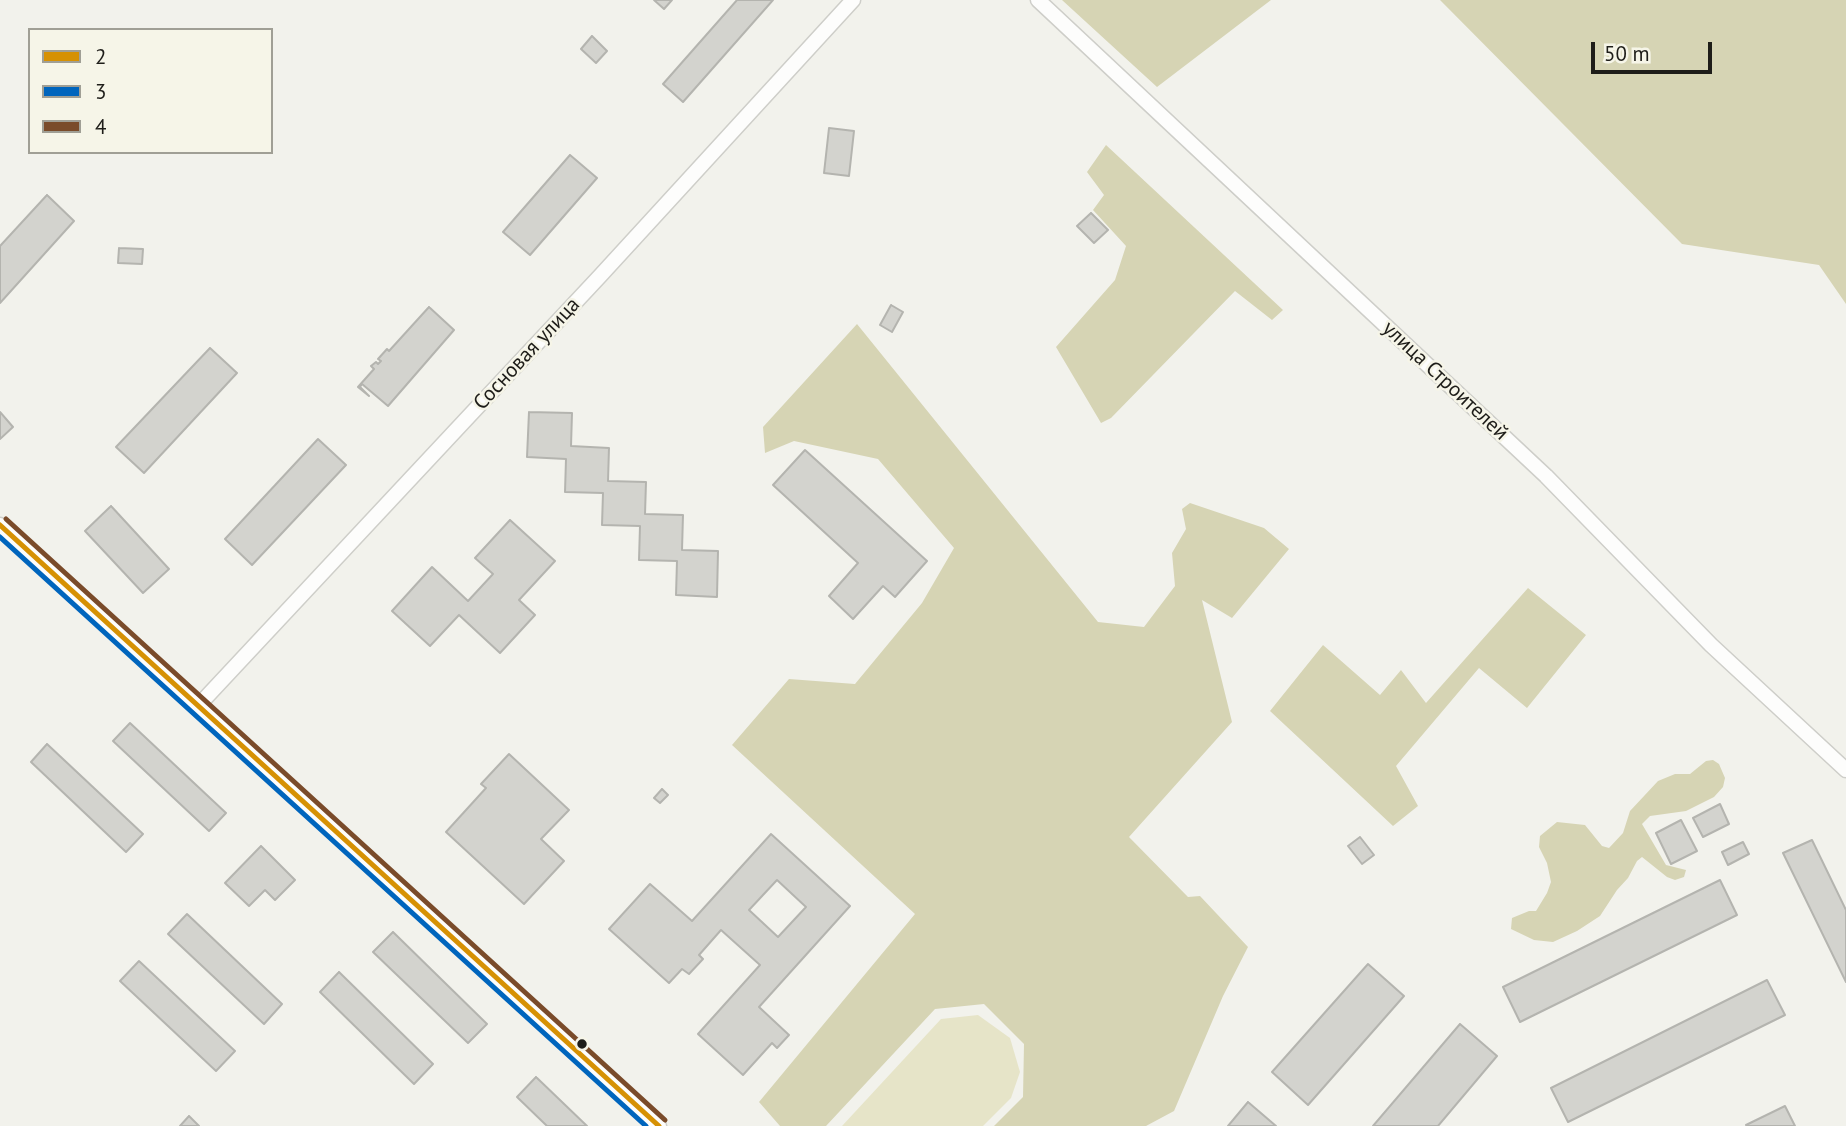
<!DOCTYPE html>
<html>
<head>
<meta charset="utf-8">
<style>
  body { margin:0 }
  #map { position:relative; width:1846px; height:1126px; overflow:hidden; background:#f2f2ec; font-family:"PT Sans",sans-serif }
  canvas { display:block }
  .legend { position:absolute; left:28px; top:28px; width:245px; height:126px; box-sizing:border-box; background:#f6f5e8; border:2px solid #a09f95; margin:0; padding:9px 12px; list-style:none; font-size:21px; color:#1e1d19 }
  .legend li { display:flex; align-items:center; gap:14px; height:35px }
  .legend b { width:35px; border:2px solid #a09f95 }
  .scale { position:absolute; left:1591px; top:42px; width:121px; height:32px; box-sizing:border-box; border:4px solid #1e1d19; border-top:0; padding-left:9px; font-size:21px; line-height:24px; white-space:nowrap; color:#1e1d19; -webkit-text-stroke:5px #f6f5e8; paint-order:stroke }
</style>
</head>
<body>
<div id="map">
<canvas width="1846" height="1126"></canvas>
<ul class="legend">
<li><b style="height:9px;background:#d69104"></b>2</li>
<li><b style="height:9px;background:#0065bd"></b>3</li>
<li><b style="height:9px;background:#7a4b2a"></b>4</li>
</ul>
<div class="scale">50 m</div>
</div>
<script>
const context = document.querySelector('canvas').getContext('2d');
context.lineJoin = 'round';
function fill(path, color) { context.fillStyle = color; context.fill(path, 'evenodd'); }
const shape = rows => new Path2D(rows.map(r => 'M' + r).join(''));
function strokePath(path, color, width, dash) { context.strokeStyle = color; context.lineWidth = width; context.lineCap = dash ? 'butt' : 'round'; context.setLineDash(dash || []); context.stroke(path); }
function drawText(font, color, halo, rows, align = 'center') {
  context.font = font + ' "PT Sans",sans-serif'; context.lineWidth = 5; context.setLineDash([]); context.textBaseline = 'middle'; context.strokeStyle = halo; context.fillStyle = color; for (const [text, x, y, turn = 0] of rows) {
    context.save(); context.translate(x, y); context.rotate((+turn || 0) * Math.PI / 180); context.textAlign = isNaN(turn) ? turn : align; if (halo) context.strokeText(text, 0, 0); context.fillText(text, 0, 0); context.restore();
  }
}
fill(shape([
  [978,1015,1010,1038,1020,1072,1011,1098,983,1126,842,1126,941,1019]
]), '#e6e4c8');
fill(shape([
  [1062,0,1271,0,1157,87],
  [1440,0,1846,0,1846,304,1819,265,1682,244],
  [1106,145,1283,310,1272,320,1235,291,1111,418,1101,423,1056,347,1115,280,1126,246,1093,210,1104,195,1087,172],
  [857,324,1098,622,1144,627,1175,586,1172,553,1186,529,1182,509,1190,503,1264,528,1289,549,1232,618,1202,600,1232,722,1129,837,1188,897,1200,896,1248,947,1223,996,1174,1111,1146,1126,994,1126,1023,1097,1024,1044,984,1004,935,1009,826,1126,780,1126,759,1102,915,914,732,745,789,679,855,684,922,603,954,548,878,459,794,441,765,453,763,427],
  [1528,588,1586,635,1527,708,1479,668,1396,766,1418,806,1393,826,1270,711,1323,645,1380,695,1401,670,1426,703],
  [1713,760,1719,764,1725,778,1723,787,1714,797,1686,811,1650,816,1642,824,1666,865,1686,870,1684,877,1675,880,1667,877,1642,857,1637,861,1628,878,1617,890,1600,916,1577,931,1553,942,1534,940,1511,929,1512,918,1529,911,1536,911,1547,893,1551,882,1547,863,1539,847,1540,836,1557,822,1585,825,1602,846,1609,848,1623,833,1630,811,1658,781,1675,774,1690,774,1706,761]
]), '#d6d4b4');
const building = shape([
  [654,0,672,0,664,9,654,0],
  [737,0,773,0,683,102,663,84,737,0],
  [592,36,607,51,596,63,581,49,592,36],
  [829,128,854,131,849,176,824,173,829,128],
  [570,155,597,178,530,255,503,232,570,155],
  [47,195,74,221,0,303,0,246,47,195],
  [1091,213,1108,230,1094,243,1077,226,1091,213],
  [119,248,143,249,142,264,118,263,119,248],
  [891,305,903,312,892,332,880,325,891,305],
  [429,307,454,330,388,406,362,384,360,387,369,396,358,387,374,369,371,366,376,362,378,364,381,361,378,359,387,349,389,351,429,307],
  [210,348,237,373,144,473,116,447,210,348],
  [0,412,13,427,0,439,0,412],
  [529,412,572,413,571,446,609,448,608,481,646,482,645,514,683,515,682,550,718,551,717,597,676,595,677,561,639,560,640,526,602,525,603,493,565,492,566,459,527,457,529,412],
  [318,439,346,465,252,565,225,539,318,439],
  [805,450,927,561,895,597,883,586,853,619,829,596,858,563,773,485,805,450],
  [111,506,169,569,143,593,85,531,111,506],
  [510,520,555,561,519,600,535,615,500,653,459,615,430,646,392,611,432,567,468,601,493,574,475,558,510,520],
  [130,723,226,813,209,831,113,741,130,723],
  [47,744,143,834,126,852,31,762,47,744],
  [509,754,569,810,541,839,564,861,524,904,446,832,486,788,481,784,509,754],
  [662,789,668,795,660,803,654,798,662,789],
  [1720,804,1729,824,1703,837,1693,818,1720,804],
  [1681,820,1697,851,1671,864,1656,833,1681,820],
  [771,834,850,906,759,1007,789,1035,777,1048,772,1043,743,1075,698,1034,760,965,721,930,699,955,703,959,689,974,682,969,669,983,609,929,650,884,692,921,771,834],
  [777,880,806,907,778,937,749,910,777,880],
  [1360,837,1374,855,1362,864,1348,846,1360,837],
  [1812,840,1846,910,1846,982,1783,853,1812,840],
  [1743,842,1749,854,1728,865,1722,852,1743,842],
  [261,846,295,880,275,900,265,890,249,906,225,883,261,846],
  [1720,880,1737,915,1520,1022,1503,987,1720,880],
  [187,914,282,1004,264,1024,168,934,187,914],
  [393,932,487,1024,468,1043,373,952,393,932],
  [139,961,235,1051,216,1071,120,981,139,961],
  [1368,964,1404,996,1308,1105,1272,1072,1368,964],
  [339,972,433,1064,414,1084,320,992,339,972],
  [1767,980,1785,1015,1568,1122,1551,1088,1767,980],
  [1460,1024,1497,1056,1438,1126,1373,1126,1460,1024],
  [536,1077,587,1126,547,1126,517,1097,536,1077],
  [1248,1102,1276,1126,1228,1126,1248,1102],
  [1785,1106,1795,1126,1747,1126,1746,1125,1785,1106],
  [189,1116,199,1126,180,1126,189,1116]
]);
fill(building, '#d3d3ce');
strokePath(building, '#b4b4af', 2);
const street = shape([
  [1038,0,1546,476,1711,645,1846,770],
  [0,525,659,1126],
  [198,706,600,276,853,0]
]);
strokePath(street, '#cecec9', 17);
strokePath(street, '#fdfdfc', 14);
strokePath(shape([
  [0,525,659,1126]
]), '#d69104', 5);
strokePath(shape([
  [0,537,646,1126]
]), '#0065bd', 5);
strokePath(shape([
  [6,519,665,1120]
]), '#7a4b2a', 5);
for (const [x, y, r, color] of [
  [582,1044,6,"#1e1d19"]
]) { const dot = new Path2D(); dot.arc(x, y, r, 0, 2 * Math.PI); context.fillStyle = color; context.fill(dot); strokePath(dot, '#f6f5e8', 2.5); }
drawText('21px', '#1e1d19', '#f6f5e8', [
  ["Сосновая улица",527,354,-47],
  ["улица Строителей",1445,381,43]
]);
</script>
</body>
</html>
